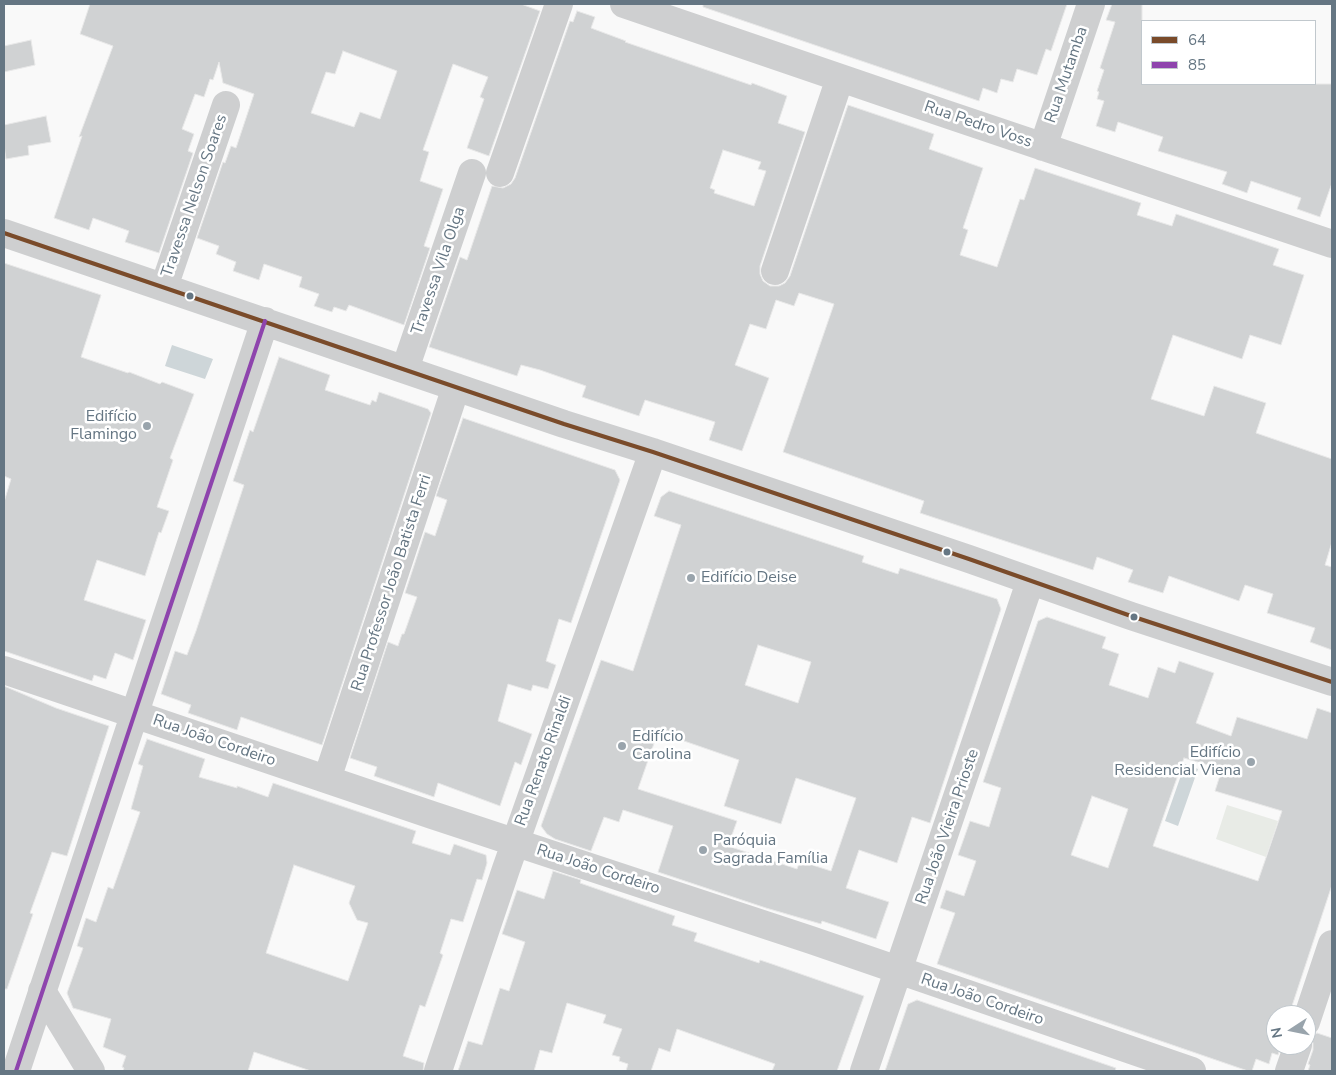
<!DOCTYPE html>
<html>
<head>
<meta charset="utf-8">
<style>
  body { margin:0 }
  #map { position:relative; width:1336px; height:1075px; overflow:hidden; background:#f9f9f9; font-family:"Nunito Sans",sans-serif }
  canvas { display:block }
  .frame { position:absolute; inset:0; border:5px solid #657683; pointer-events:none }
  .legend { position:absolute; left:1141px; top:20px; width:175px; height:65px; box-sizing:border-box; background:#fff; border:1px solid #c1c8cd; margin:0; padding:6px 9px; list-style:none; font-size:15px; color:#657683 }
  .legend li { display:flex; align-items:center; gap:10px; height:25px }
  .legend b { width:25px; border:1px solid #c1c8cd }
  .north { position:absolute; left:1266px; top:1005px; width:50px; height:50px; box-sizing:border-box; background:#fff; border:1px solid #c1c8cd; border-radius:50%; rotate:259deg; font-size:14px; font-weight:700; line-height:20px; text-align:center; color:#657683 }
  .north::after { content:''; display:block; margin:auto; width:18px; height:22px; background:#99a4ac; clip-path:polygon(50% 0,100% 100%,50% 72%,0 100%) }
</style>
</head>
<body>
<div id="map">
<canvas width="1336" height="1075"></canvas>
<div class="frame"></div>
<ul class="legend">
<li><b style="height:6px;background:#7a4b2a"></b>64</li>
<li><b style="height:6px;background:#8e44ad"></b>85</li>
</ul>
<div class="north">N</div>
</div>
<script>
const context = document.querySelector('canvas').getContext('2d');
context.lineJoin = 'round';
function fill(path, color) { context.fillStyle = color; context.fill(path, 'evenodd'); }
const shape = rows => new Path2D(rows.map(r => 'M' + r).join(''));
function strokePath(path, color, width, dash) { context.strokeStyle = color; context.lineWidth = width; context.lineCap = dash ? 'butt' : 'round'; context.setLineDash(dash || []); context.stroke(path); }
function drawText(font, color, halo, rows, align = 'center') {
  context.font = font + ' "Nunito Sans",sans-serif'; context.lineWidth = 5; context.setLineDash([]); context.textBaseline = 'middle'; context.strokeStyle = halo; context.fillStyle = color; for (const [text, x, y, turn = 0] of rows) {
    context.save(); context.translate(x, y); context.rotate((+turn || 0) * Math.PI / 180); context.textAlign = isNaN(turn) ? turn : align; if (halo) context.strokeText(text, 0, 0); context.fillText(text, 0, 0); context.restore();
  }
}
fill(shape([
  [1227,805,1278,821,1266,857,1216,839]
]), '#e8ebe6');
fill(shape([
  [172,345,213,359,205,379,165,366],
  [1185,764,1198,769,1178,826,1165,821]
]), '#ced6d9');
const building = shape([
  [90,4,521,4,540,11,489,156,467,148,484,99,480,97,488,77,453,64,423,150,429,152,420,181,443,189,424,246,430,248,404,325,349,305,346,311,334,307,332,312,314,306,319,294,299,287,302,277,264,264,259,280,233,271,236,262,216,254,219,246,197,238,223,162,225,163,231,146,236,148,254,94,223,83,219,62,213,80,210,79,204,97,195,94,182,129,194,134,188,151,193,153,159,253,125,242,129,231,93,218,89,230,54,218,82,136,79,137,113,46,80,34,90,4],
  [343,51,397,71,380,119,360,112,354,127,311,113,326,72,335,74,343,51],
  [703,4,1067,4,1051,51,1046,49,1037,75,1017,69,1013,82,1001,79,997,93,983,88,979,101,703,7,703,4],
  [1112,4,1142,4,1142,84,1332,84,1332,183,1320,217,1297,209,1301,198,1251,181,1247,193,1222,184,1227,172,1158,151,1163,137,1118,122,1115,132,1096,126,1104,101,1097,99,1099,92,1097,91,1104,70,1100,68,1115,22,1106,20,1112,4],
  [577,11,595,17,591,28,626,41,625,42,751,85,752,83,787,96,778,123,805,132,760,266,760,274,763,281,770,286,779,286,785,283,790,276,848,105,934,134,929,149,983,168,963,228,968,230,960,255,997,267,1020,199,1024,200,1035,168,1141,203,1137,215,1172,226,1176,214,1279,249,1273,265,1304,275,1281,345,1250,335,1242,359,1173,335,1151,399,1204,416,1214,386,1266,403,1256,433,1332,459,1332,542,1325,565,1332,567,1332,650,1310,642,1315,628,1267,613,1273,594,1245,585,1239,601,1169,576,1163,593,1128,582,1133,570,1097,557,1093,570,920,513,924,501,783,452,834,304,799,293,794,306,776,300,766,329,750,324,735,365,769,378,742,451,709,440,715,422,645,400,639,416,582,397,586,386,540,370,521,365,517,376,429,347,460,257,467,260,492,186,503,188,511,184,515,178,570,21,573,22,577,11],
  [723,150,761,162,758,169,766,171,754,206,714,193,715,190,710,188,723,150],
  [31,40,35,65,4,72,4,46,31,40],
  [46,116,51,142,28,146,29,155,6,159,4,145,4,125,46,116],
  [4,263,101,295,81,357,128,373,129,372,160,384,162,382,194,394,170,458,173,460,157,507,169,511,161,533,159,532,145,576,97,560,84,600,146,620,133,660,115,653,106,679,94,675,92,681,4,651,4,502,11,479,4,476,4,263],
  [279,357,330,375,325,390,370,405,372,400,376,402,379,392,428,409,431,413,322,745,241,717,237,730,188,713,191,705,161,694,175,651,187,655,196,631,244,485,233,481,250,430,253,432,279,357],
  [463,418,615,470,620,480,571,623,559,619,546,661,556,665,548,689,533,685,531,691,508,684,498,721,532,734,521,765,515,762,500,806,438,783,434,797,374,776,377,767,350,758,388,642,398,646,402,634,404,634,417,597,405,593,425,532,435,536,447,500,436,496,463,418],
  [669,491,864,556,862,562,898,574,900,568,997,599,1001,609,930,823,912,817,897,863,859,850,846,888,889,902,876,939,822,921,821,924,766,908,658,872,673,826,623,810,619,822,604,817,591,851,555,839,547,834,541,826,601,660,633,671,681,525,654,516,661,497,669,491],
  [758,645,811,662,798,703,745,685,758,645],
  [658,732,739,760,724,806,781,824,796,778,856,798,831,871,800,861,797,869,728,846,737,821,638,789,658,732],
  [1047,617,1106,637,1102,648,1119,654,1109,685,1148,698,1158,667,1175,673,1179,661,1214,673,1196,723,1231,736,1237,717,1307,739,1317,708,1332,713,1332,885,1289,1015,1276,1015,1276,1045,1281,1045,1278,1055,1272,1053,1269,1064,1256,1059,1252,1071,1248,1071,937,964,955,913,940,908,946,890,964,896,976,861,958,855,970,821,989,827,1001,788,983,782,1038,621,1047,617],
  [1184,758,1222,769,1215,791,1282,811,1258,881,1153,846,1184,758],
  [1092,796,1128,809,1108,868,1071,855,1092,796],
  [4,686,56,708,109,726,67,856,52,852,30,913,33,914,7,989,4,989,4,686],
  [147,739,205,759,199,777,237,788,237,786,268,797,273,783,416,831,412,843,450,855,454,844,486,855,487,863,482,880,477,879,463,922,451,919,440,953,443,955,425,1007,420,1005,403,1056,424,1063,423,1071,311,1071,254,1052,248,1071,123,1071,124,1068,122,1067,126,1056,103,1047,111,1019,73,1008,67,993,83,948,77,946,86,918,96,922,108,887,113,889,140,812,131,809,143,766,138,764,147,739],
  [294,865,355,886,349,903,357,920,368,923,348,981,266,953,294,865],
  [553,871,581,880,580,883,675,916,672,925,697,933,694,941,759,963,760,960,772,964,864,996,837,1071,772,1071,775,1064,677,1029,670,1052,659,1048,651,1071,626,1071,628,1064,619,1061,620,1057,612,1055,622,1029,603,1023,606,1015,567,1003,552,1053,540,1050,534,1071,458,1071,468,1041,482,1045,500,988,509,991,525,942,502,934,517,890,544,899,553,871],
  [917,1000,1116,1068,1115,1071,885,1071,908,1004,917,1000],
  [1317,1033,1332,1038,1332,1071,1308,1071,1310,1065,1308,1064,1313,1050,1313,1043,1311,1037,1317,1033]
]);
fill(building, '#d0d2d3');
strokePath(building, '#e8e8e8', 1);
strokePath(shape([
  [624,4,946,114,1332,244],
  [1043,147,1091,4],
  [500,173,559,4],
  [4,233,564,424,653,452,969,559,1131,616,1332,682],
  [775,271,840,78],
  [164,287,226,105],
  [405,369,472,173],
  [4,670,432,815,811,940,1192,1071],
  [327,779,456,387],
  [42,991,91,1071],
  [1306,1022,1332,944],
  [16,1071,265,321],
  [438,1071,506,869,653,452],
  [864,1071,1030,582],
  [1289,1071,1298,1045]
]), '#cecfd0', 28);
strokePath(shape([
  [4,233,564,424,653,452,969,559,1131,616,1332,682]
]), '#7a4b2a', 4);
strokePath(shape([
  [16,1071,265,321]
]), '#8e44ad', 4);
for (const [x, y, r, color] of [
  [190,296,4.5,"#657683"],
  [147,426,5,"#99a4ac"],
  [947,552,4.5,"#657683"],
  [691,578,5,"#99a4ac"],
  [1134,617,4.5,"#657683"],
  [622,746,5,"#99a4ac"],
  [1251,762,5,"#99a4ac"],
  [703,850,5,"#99a4ac"]
]) { const dot = new Path2D(); dot.arc(x, y, r, 0, 2 * Math.PI); context.fillStyle = color; context.fill(dot); strokePath(dot, '#fff', 2); }
drawText('16px', '#657683', '#fff', [
  ["Rua Mutamba",1067,75,-71],
  ["Rua Pedro Voss",978,125,19],
  ["Travessa Nelson Soares",195,196,-71],
  ["Travessa Vila Olga",439,271,-71],
  ["Rua Professor João Batista Ferri",392,583,-72],
  ["Rua João Cordeiro",214,741,19],
  ["Rua Renato Rinaldi",544,761,-70],
  ["Rua João Vieira Prioste",948,827,-71],
  ["Rua João Cordeiro",598,870,18],
  ["Rua João Cordeiro",982,1000,19]
]);
drawText('16px', '#657683', '#fff', [
  ["Edifício",137,417,"right"],
  ["Flamingo",137,435,"right"],
  ["Edifício Deise",701,578],
  ["Edifício",632,737],
  ["Carolina",632,755],
  ["Edifício",1241,753,"right"],
  ["Residencial Viena",1241,771,"right"],
  ["Paróquia",713,841],
  ["Sagrada Família",713,859]
], 'left');
</script>
</body>
</html>
